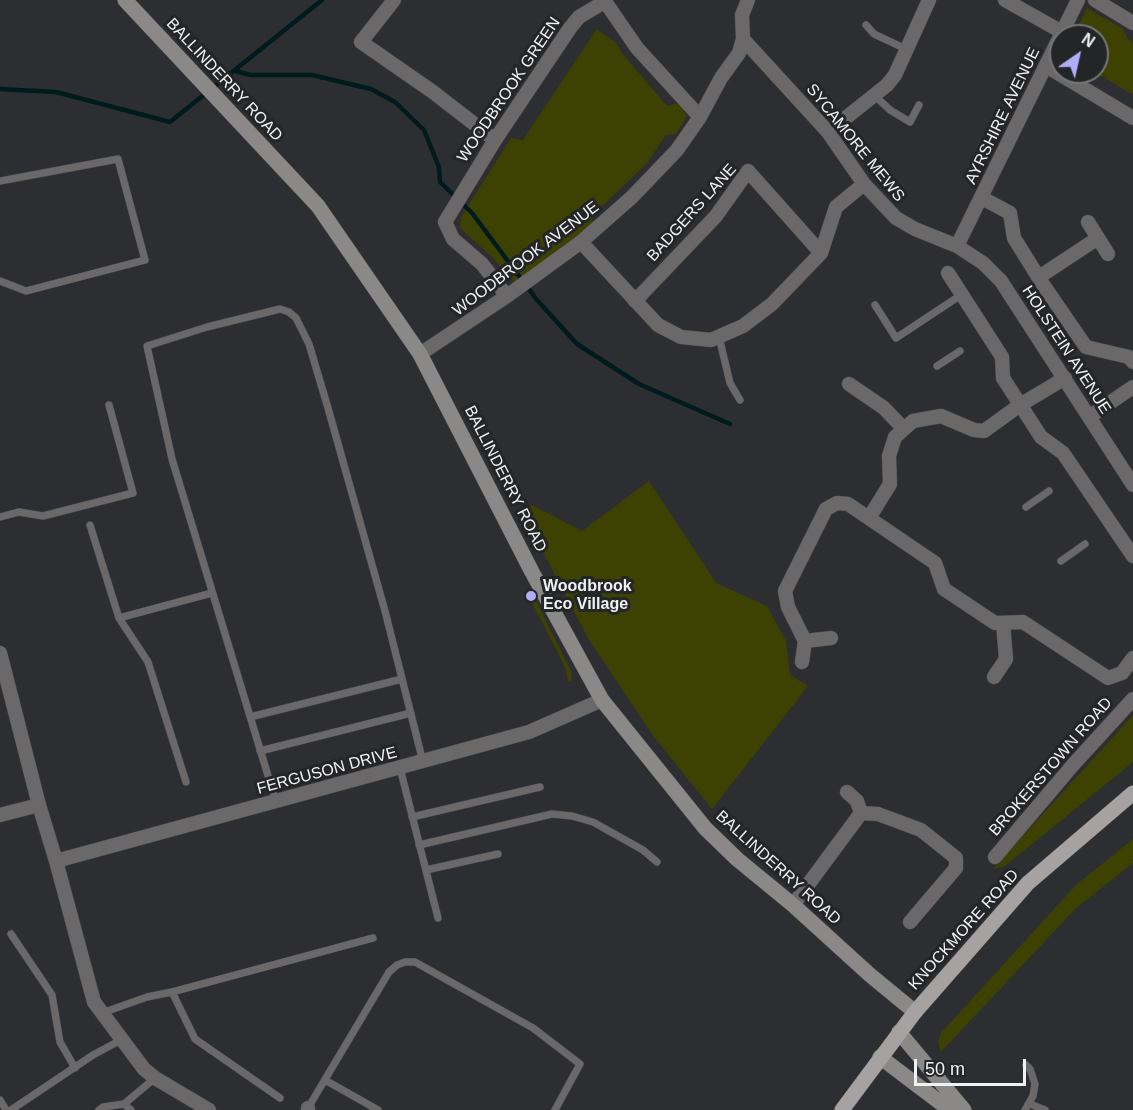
<!DOCTYPE html>
<html>
<head>
<meta charset="utf-8">
<style>
  body { margin:0 }
  #map { position:relative; width:1133px; height:1110px; overflow:hidden; background:#2d2e31; font-family:Helvetica,sans-serif }
  canvas { display:block }
  .north { position:absolute; left:1049px; top:24px; width:60px; height:60px; box-sizing:border-box; background:#232527; border:2px solid #757778; border-radius:50%; rotate:34deg; font-size:16px; font-weight:700; line-height:24px; text-align:center; color:#f0f1f2 }
  .north::after { content:''; display:block; margin:auto; width:21px; height:27px; background:#aeaefa; clip-path:polygon(50% 0,100% 100%,50% 72%,0 100%) }
  .scale { position:absolute; left:914px; top:1059px; width:112px; height:27px; box-sizing:border-box; border:3px solid #f0f1f2; border-top:0; padding-left:8px; font-size:18px; line-height:21px; white-space:nowrap; color:#f0f1f2; -webkit-text-stroke:4px #232527; paint-order:stroke }
</style>
</head>
<body>
<div id="map">
<canvas width="1133" height="1110"></canvas>
<div class="north">N</div>
<div class="scale">50 m</div>
</div>
<script>
const context = document.querySelector('canvas').getContext('2d');
context.lineJoin = 'round';
function fill(path, color) { context.fillStyle = color; context.fill(path, 'evenodd'); }
const shape = rows => new Path2D(rows.map(r => 'M' + r).join(''));
function strokePath(path, color, width, dash) { context.strokeStyle = color; context.lineWidth = width; context.lineCap = dash ? 'butt' : 'round'; context.setLineDash(dash || []); context.stroke(path); }
function drawText(font, color, halo, rows, align = 'center') {
  context.font = font + ' Helvetica,sans-serif'; context.lineWidth = 6; context.setLineDash([]); context.textBaseline = 'middle'; context.strokeStyle = halo; context.fillStyle = color; for (const [text, x, y, turn = 0] of rows) {
    context.save(); context.translate(x, y); context.rotate((+turn || 0) * Math.PI / 180); context.textAlign = isNaN(turn) ? turn : align; if (halo) context.strokeText(text, 0, 0); context.fillText(text, 0, 0); context.restore();
  }
}
fill(shape([
  [1087,8,1123,29,1128,39,1133,42,1133,95,1102,76,1095,79,1082,72,1097,72,1097,36,1073,36],
  [597,29,617,44,621,52,667,106,678,103,687,116,676,134,666,135,647,163,593,215,592,224,521,279,513,281,492,257,460,228,461,217,511,138,523,140],
  [649,481,716,583,767,606,786,641,790,675,808,686,712,809,654,737,588,638,522,512,532,505,582,531],
  [535,599,571,671,572,682,568,681,565,667,532,603],
  [1133,715,1133,762,1005,866,993,869],
  [1133,839,1133,863,1075,909,941,1052,938,1042,941,1033,1076,885]
]), '#3d4102');
strokePath(shape([
  [236,71,250,75,312,75,371,89,395,102,424,130,439,167,440,182,472,213,537,300,577,344,639,384,730,424],
  [0,89,56,92,170,122,322,0]
]), '#001b1d', 4.5);
const service = shape([
  [866,25,874,34,908,50],
  [874,95,890,110,910,122,919,105],
  [0,181,118,159,145,260,26,291,0,281],
  [875,305,896,338,961,295],
  [719,337,730,383,740,400],
  [937,366,960,351],
  [1026,507,1049,491],
  [0,517,19,512,43,516,133,493,109,405],
  [90,525,119,618,148,662,186,782],
  [1061,561,1085,544],
  [119,618,212,593],
  [250,717,402,679],
  [260,751,411,713],
  [400,768,438,918],
  [276,802,172,459,147,346,207,327,280,309,289,312,296,318,309,344,328,408,385,611,423,762],
  [412,817,540,787],
  [419,845,552,814,572,816,593,822,643,850,657,862],
  [426,870,498,854],
  [11,934,52,995,60,1042,75,1068],
  [172,992,195,1039,280,1098],
  [102,1013,147,997,172,992,373,938],
  [325,1080,378,1110],
  [0,1100,6,1110],
  [124,1104,131,1110],
  [1030,1104,1045,1110],
  [308,1108,389,972,397,965,405,962,415,962,533,1028,580,1064,555,1110],
  [11,1110,93,1055,121,1040],
  [99,1110,103,1107,124,1104,155,1078],
  [1025,1110,1033,1096,1035,1084,1030,1069,1026,1065]
]);
const minor = shape([
  [394,0,361,42,433,92,495,140],
  [604,0,637,48,700,117],
  [1005,0,1062,32],
  [1095,0,1133,23],
  [743,39,828,132,864,184,896,218,915,229,957,246,983,263,1001,281,1133,485],
  [1046,66,1133,118],
  [828,132,887,85,895,75,929,0],
  [982,198,1010,213,1014,238,1042,283,1086,347,1129,357,1133,362],
  [1088,222,1108,254],
  [581,242,658,325,681,337,711,340,743,326,772,304,821,253,836,207,864,184],
  [957,246,1078,0],
  [948,273,1002,357,1003,378,1041,437,1063,453,1133,556],
  [1039,277,1098,238],
  [507,296,482,264,453,239,445,222,495,140,570,28,579,17,604,2],
  [635,301,716,216,748,171,821,253],
  [420,354,507,296,581,242,632,197,677,150,700,117,721,78,739,53,743,39,742,15,748,0],
  [849,384,884,408,903,428],
  [1089,417,1133,387],
  [869,518,890,484,889,456,895,437,913,421,941,416,974,430,984,431,1020,405,1065,378],
  [805,641,831,638],
  [0,653,39,805,56,861,94,1002,144,1069,155,1078,209,1110],
  [802,662,805,641,788,607,785,591,826,509,837,503,848,504,935,563,944,589,995,623,1023,622,1108,678,1122,673,1133,658],
  [994,677,1006,659,1003,623],
  [847,792,857,801,861,813],
  [0,815,39,805],
  [995,857,1072,766,1133,699],
  [56,861,529,732,602,700],
  [793,905,861,813,878,814,921,830,956,858,956,868,910,922],
  [308,1110,308,1108]
]);
const secondary = shape([
  [125,0,318,206,420,354,532,572,602,700,705,828,737,859,793,905,870,975,915,1012],
  [899,1032,964,1110],
  [880,1057,950,1110]
]);
const primary = shape([
  [842,1110,915,1012,1028,883,1133,793]
]);
strokePath(service, '#48494c', 8);
strokePath(minor, '#48494c', 15);
strokePath(secondary, '#48494c', 16);
strokePath(primary, '#48494c', 16);
strokePath(service, '#6a6868', 7);
strokePath(minor, '#6a6868', 14);
strokePath(secondary, '#8b8988', 15);
strokePath(primary, '#a5a2a1', 15);
for (const [x, y, r, color] of [
  [531,596,6,"#aeaefa"]
]) { const dot = new Path2D(); dot.arc(x, y, r, 0, 2 * Math.PI); context.fillStyle = color; context.fill(dot); strokePath(dot, '#232527', 2); }
drawText('16px', '#f0f1f2', '#232527', [
  ["BALLINDERRY ROAD",224,80,47],
  ["WOODBROOK GREEN",509,90,-56],
  ["AYRSHIRE AVENUE",1003,116,-64],
  ["SYCAMORE MEWS",855,143,51],
  ["BADGERS LANE",692,213,-48],
  ["WOODBROOK AVENUE",526,259,-37],
  ["HOLSTEIN AVENUE",1066,350,57],
  ["BALLINDERRY ROAD",505,479,63],
  ["BROKERSTOWN ROAD",1051,767,-49],
  ["FERGUSON DRIVE",327,771,-15],
  ["BALLINDERRY ROAD",778,868,42],
  ["KNOCKMORE ROAD",964,930,-48]
]);
drawText('bold 16px', '#f0f1f2', '#232527', [
  ["Woodbrook",543,587],
  ["Eco Village",543,605]
], 'left');
</script>
</body>
</html>
